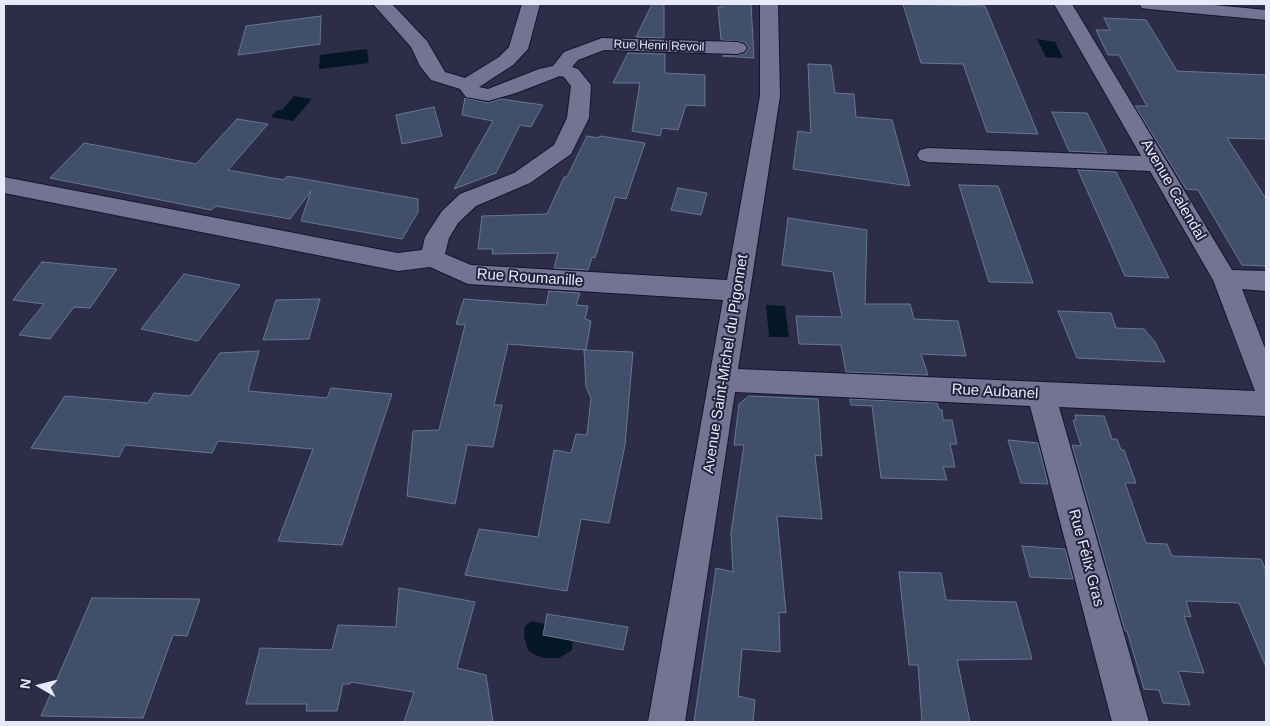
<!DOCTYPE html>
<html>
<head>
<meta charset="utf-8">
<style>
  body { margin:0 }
  #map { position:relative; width:1270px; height:726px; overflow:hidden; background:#2e2d48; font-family:Helvetica,sans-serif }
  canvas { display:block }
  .frame { position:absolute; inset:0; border:5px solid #e7e8fa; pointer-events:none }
  .north { position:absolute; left:15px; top:661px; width:50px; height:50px; -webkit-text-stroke:4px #24233d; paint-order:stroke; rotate:278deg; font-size:14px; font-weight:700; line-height:20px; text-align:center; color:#e7e8fa }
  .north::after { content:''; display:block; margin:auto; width:18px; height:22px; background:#e7e8fa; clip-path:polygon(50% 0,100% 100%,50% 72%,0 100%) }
</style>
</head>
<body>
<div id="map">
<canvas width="1270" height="726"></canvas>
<div class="frame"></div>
<div class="north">N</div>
</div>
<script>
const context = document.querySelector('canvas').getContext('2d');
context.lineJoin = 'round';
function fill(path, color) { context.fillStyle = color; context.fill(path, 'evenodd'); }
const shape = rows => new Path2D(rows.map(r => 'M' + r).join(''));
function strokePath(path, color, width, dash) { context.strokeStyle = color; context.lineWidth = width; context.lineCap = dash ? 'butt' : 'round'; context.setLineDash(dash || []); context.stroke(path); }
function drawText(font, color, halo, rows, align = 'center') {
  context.font = font + ' Helvetica,sans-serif'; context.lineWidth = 4; context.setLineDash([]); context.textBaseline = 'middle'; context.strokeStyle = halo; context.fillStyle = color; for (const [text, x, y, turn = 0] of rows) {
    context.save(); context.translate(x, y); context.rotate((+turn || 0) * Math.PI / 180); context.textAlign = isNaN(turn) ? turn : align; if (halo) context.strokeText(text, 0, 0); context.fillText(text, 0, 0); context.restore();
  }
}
fill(shape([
  [1037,39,1055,42,1063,58,1046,57],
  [367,49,369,63,319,69,320,55],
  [294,96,312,99,293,121,271,117,277,110,282,110],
  [766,305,785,306,789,337,769,337],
  [532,621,573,631,572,650,559,658,544,658,533,654,528,650,524,636,525,626]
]), '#041724');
const building = shape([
  [652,4,664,4,664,38,636,37,652,4],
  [722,4,751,4,754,58,722,56,745,54,749,48,745,42,721,40,718,7,722,7,722,4],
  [903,4,985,6,1038,134,987,132,963,64,921,63,903,4],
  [321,16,320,44,238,55,246,26,321,16],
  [1104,18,1146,20,1177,71,1266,75,1266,139,1227,138,1266,199,1266,266,1242,265,1198,190,1186,189,1135,106,1147,106,1119,55,1108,55,1096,30,1110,30,1104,18],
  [628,53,665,54,665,73,705,75,705,106,686,105,678,130,662,128,660,136,632,131,640,83,613,83,628,53],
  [808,64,831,65,835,93,854,94,856,117,892,120,910,186,793,169,798,131,811,133,808,64],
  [465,98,488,103,501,99,543,105,531,127,520,125,496,173,454,189,493,121,462,115,465,98],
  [434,107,442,136,402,144,396,115,434,107],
  [1052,112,1087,113,1107,153,1069,151,1052,112],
  [237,119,268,124,228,170,284,180,287,176,418,199,418,212,402,239,301,221,311,191,290,219,216,206,211,210,50,178,84,143,196,164,237,119],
  [587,136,599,138,600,136,645,143,626,199,615,197,595,258,592,257,588,270,554,268,558,253,492,254,493,249,478,249,482,216,547,214,564,177,567,177,587,136],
  [1078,170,1116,172,1169,278,1125,276,1078,170],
  [959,185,998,186,1033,283,989,282,959,185],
  [678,188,707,193,701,215,671,210,678,188],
  [788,218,867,230,865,304,910,304,914,319,958,321,966,356,921,354,928,375,846,372,841,345,799,344,796,316,842,317,833,272,782,265,788,218],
  [42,262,117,269,90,308,74,307,50,339,19,335,44,304,13,300,42,262],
  [184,274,240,285,198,341,141,329,184,274],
  [549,291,580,293,576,305,588,306,585,319,591,321,586,350,508,344,494,405,502,405,493,447,467,445,455,504,407,496,413,431,439,430,465,325,456,324,464,299,546,305,549,291],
  [320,299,309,339,263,340,276,300,320,299],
  [1058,311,1111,313,1116,328,1144,329,1155,342,1165,362,1077,358,1058,311],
  [584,350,633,352,625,445,609,523,581,519,567,591,465,575,479,529,538,537,554,450,571,453,576,434,587,435,591,398,586,387,584,350],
  [259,351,248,391,327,398,331,388,392,394,342,545,278,541,313,449,218,441,212,453,125,445,119,457,31,448,65,396,148,403,154,393,190,396,220,353,259,351],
  [749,396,818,399,822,456,815,455,822,519,777,516,786,613,779,612,780,652,742,649,738,696,755,700,753,722,694,722,716,568,733,572,731,533,744,445,734,445,739,404,749,396],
  [850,399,937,403,939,409,942,410,943,420,952,420,957,444,950,444,955,467,943,467,947,480,881,478,872,406,851,405,850,399],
  [1075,415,1104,416,1112,439,1117,439,1121,450,1124,450,1136,483,1125,483,1146,543,1167,544,1172,556,1261,559,1266,571,1266,667,1239,603,1186,601,1191,617,1184,616,1204,673,1178,671,1190,705,1163,703,1159,690,1144,689,1127,631,1125,631,1072,445,1081,446,1073,420,1076,420,1075,415],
  [1008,440,1038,443,1048,484,1021,483,1008,440],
  [1022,546,1065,549,1073,579,1030,577,1022,546],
  [899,572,941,573,946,600,1016,602,1032,659,957,660,970,722,922,722,918,665,909,665,899,572],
  [399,588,475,602,457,668,486,675,493,722,404,722,414,692,351,682,350,684,343,684,337,711,306,711,307,704,246,704,260,648,332,650,338,625,396,627,399,588],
  [92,598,200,599,187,636,173,635,143,718,41,716,92,598],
  [547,614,628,627,623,650,543,635,547,614]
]);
fill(building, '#404f6a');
strokePath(building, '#677794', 1);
const minor = shape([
  [373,4,392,4,427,41,445,72,465,78,499,57,509,47,522,4,540,4,528,49,513,65,479,87,488,89,539,69,553,66,564,52,602,38,737,42,744,44,747,48,744,52,737,54,604,50,578,60,572,67,578,69,591,85,589,118,571,154,530,183,476,206,458,223,449,238,445,254,471,265,727,280,760,96,760,4,778,4,780,96,738,369,1255,391,1213,280,1150,171,928,162,920,160,917,155,920,150,928,148,1141,156,1054,4,1072,4,1232,270,1266,271,1266,291,1242,289,1266,351,1266,416,1059,407,1149,722,1112,722,1030,406,735,392,685,722,648,722,723,300,468,284,430,267,398,271,4,193,4,177,398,253,422,250,425,237,442,211,460,194,514,173,554,145,567,118,571,86,564,77,560,76,516,93,488,101,466,97,460,89,431,80,420,66,411,47,373,4],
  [1139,4,1204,4,1266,10,1266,20,1148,9,1142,8,1139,4]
]);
strokePath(minor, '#16142e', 2);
fill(minor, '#737393');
drawText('12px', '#e7e8fa', '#24233d', [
  ["Rue Henri Revoil",659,46,2]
]);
drawText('15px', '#e7e8fa', '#24233d', [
  ["Avenue Calendal",1173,190,60],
  ["Rue Roumanille",530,278,4],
  ["Avenue Saint-Michel du Pigonnet",726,364,-81],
  ["Rue Aubanel",995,392,3],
  ["Rue Félix Gras",1086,558,75]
]);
</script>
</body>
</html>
